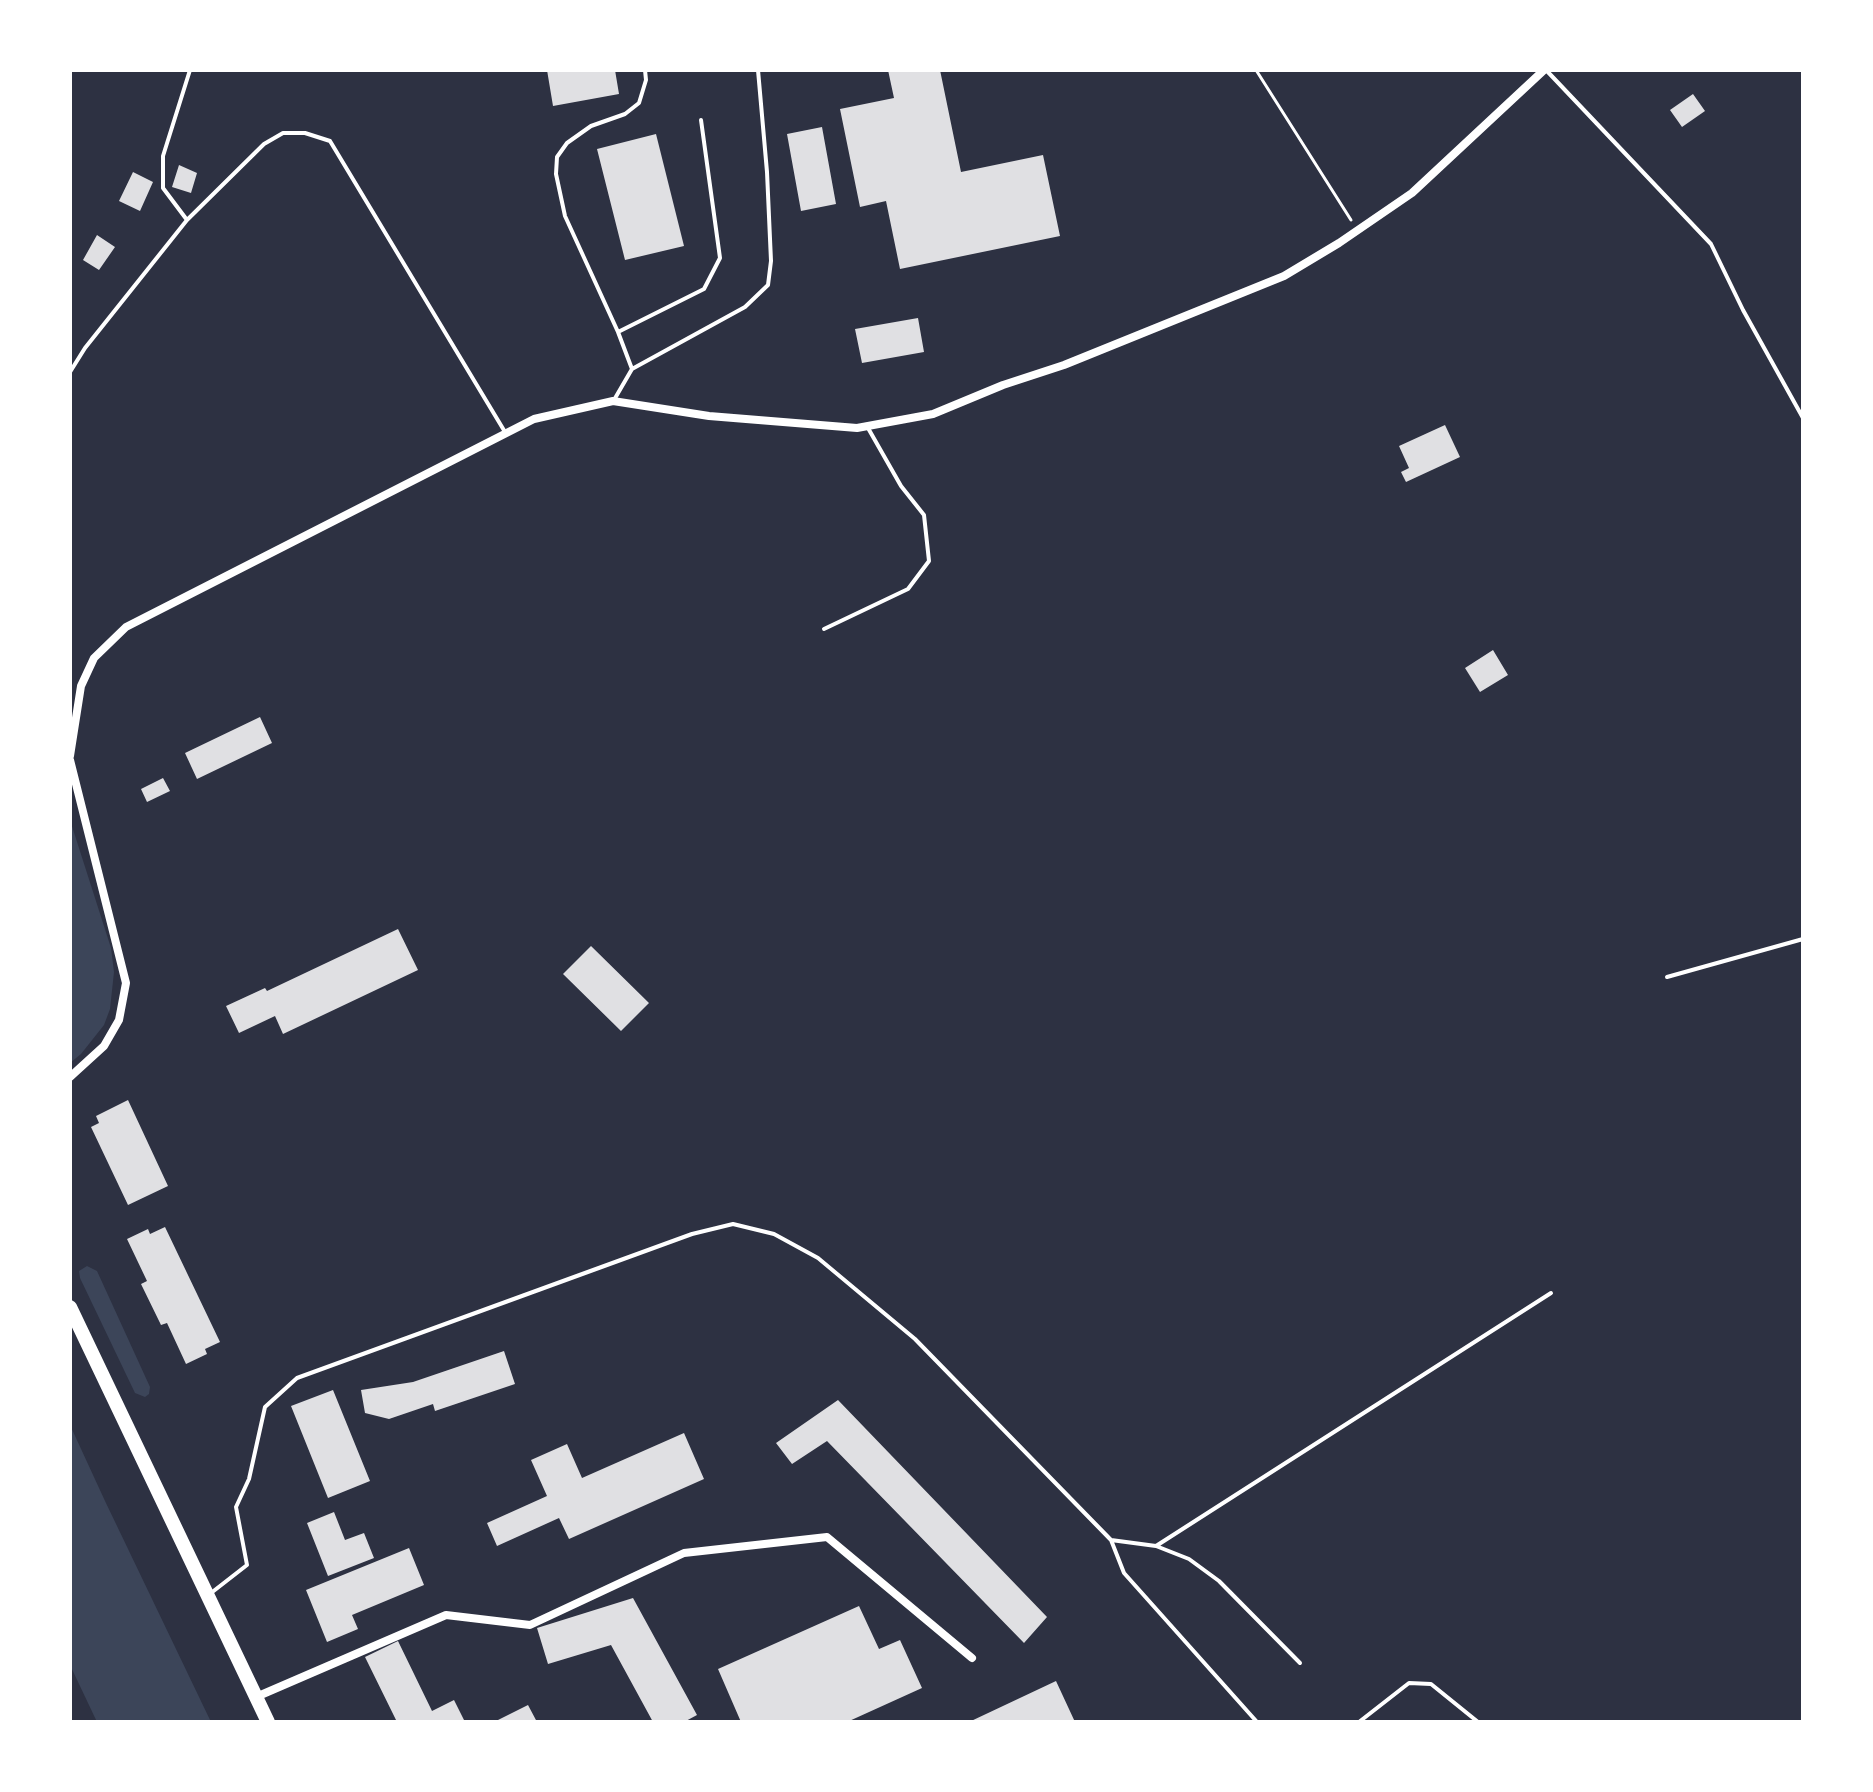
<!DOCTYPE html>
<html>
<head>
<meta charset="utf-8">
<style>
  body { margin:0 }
  #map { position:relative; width:1873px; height:1792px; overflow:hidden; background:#2d3142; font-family:Inter,sans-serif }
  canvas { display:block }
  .frame { position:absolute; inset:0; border:72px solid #fff; pointer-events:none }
</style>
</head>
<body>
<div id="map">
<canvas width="1873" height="1792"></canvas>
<div class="frame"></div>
</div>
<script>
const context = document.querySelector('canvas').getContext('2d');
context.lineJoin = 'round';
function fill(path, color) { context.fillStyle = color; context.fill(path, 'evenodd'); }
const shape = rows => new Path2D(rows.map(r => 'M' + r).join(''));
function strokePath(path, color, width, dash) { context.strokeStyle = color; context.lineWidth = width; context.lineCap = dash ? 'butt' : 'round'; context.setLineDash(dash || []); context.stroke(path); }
fill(shape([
  [70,820,111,948,114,972,110,1009,104,1025,81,1054,70,1063],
  [87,1266,97,1271,150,1387,149,1394,145,1397,135,1393,80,1278,79,1271],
  [70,1425,105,1501,211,1722,97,1722,70,1665]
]), '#3c4559');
fill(shape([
  [547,70,615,70,619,94,553,106],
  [888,70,940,70,961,172,1043,155,1060,236,900,269,886,201,860,207,840,109,894,98],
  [1693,94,1705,111,1682,127,1670,110],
  [822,127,836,204,801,211,787,134],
  [656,134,684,246,625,260,597,149],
  [179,165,197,173,191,193,172,187],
  [133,172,153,182,140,211,119,201],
  [97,235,115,247,99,270,83,260],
  [918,318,924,352,862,363,855,329],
  [1445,425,1460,457,1406,482,1401,472,1409,468,1399,446],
  [1493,650,1508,675,1480,692,1465,668],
  [260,717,272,743,197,779,185,753],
  [163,778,170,791,147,802,141,789],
  [398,929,418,970,283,1034,275,1016,239,1033,226,1006,265,988,267,991],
  [591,946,649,1003,621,1031,563,974],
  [128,1100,168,1186,128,1205,91,1127,99,1123,96,1116],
  [165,1227,220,1342,205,1349,207,1354,186,1364,167,1323,161,1325,141,1284,147,1281,127,1239,148,1229,150,1234],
  [504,1351,515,1384,435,1411,433,1404,389,1419,365,1413,361,1390,413,1382],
  [333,1390,370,1481,328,1498,291,1406],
  [838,1400,1047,1617,1024,1643,827,1441,792,1464,776,1443],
  [684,1433,704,1479,569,1539,559,1518,497,1546,487,1523,547,1496,531,1460,567,1444,582,1478],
  [334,1512,345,1540,364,1533,374,1558,328,1576,307,1523],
  [409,1548,424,1585,352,1615,358,1629,327,1642,306,1590],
  [633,1598,697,1715,684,1722,653,1722,611,1645,548,1664,537,1628],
  [859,1606,879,1649,900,1640,922,1688,847,1722,741,1722,718,1669],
  [398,1641,432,1711,454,1700,465,1722,397,1722,365,1657],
  [1056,1681,1075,1722,969,1722],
  [528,1705,537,1722,494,1722]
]), '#e0e0e3');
strokePath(shape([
  [1256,70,1351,220]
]), '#fff', 3);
strokePath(shape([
  [1546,70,1711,244,1743,310,1803,418],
  [187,220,264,144,283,133,305,133,330,141,505,432],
  [618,332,565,216,556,174,557,157,567,143,591,126,625,114,639,103,646,80,645,70],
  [632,369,745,307,768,285,771,261,767,172,758,70],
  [70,372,85,348,187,220,163,188,163,156,190,70],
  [614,400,632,369,618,332,704,289,720,258,701,120],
  [824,629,908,589,929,561,924,515,901,486,868,428],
  [1667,977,1803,939],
  [1111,1540,1156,1546,1551,1293],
  [1156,1546,1189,1559,1219,1581,1300,1663],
  [211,1593,247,1565,236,1507,249,1479,265,1407,297,1378,692,1234,733,1224,774,1234,818,1258,915,1339,1111,1540,1124,1573,1257,1722],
  [1359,1722,1409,1683,1431,1684,1478,1722]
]), '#fff', 4);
strokePath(shape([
  [70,756,81,686,94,658,126,627,534,419,613,401,709,416,857,428,933,414,1003,385,1064,365,1284,276,1339,243,1412,193,1544,70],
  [70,760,126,983,119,1020,104,1046,70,1077],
  [256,1697,446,1615,530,1625,684,1553,827,1537,972,1658]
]), '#fff', 8);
strokePath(shape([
  [70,1307,268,1722]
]), '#fff', 14);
</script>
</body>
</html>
